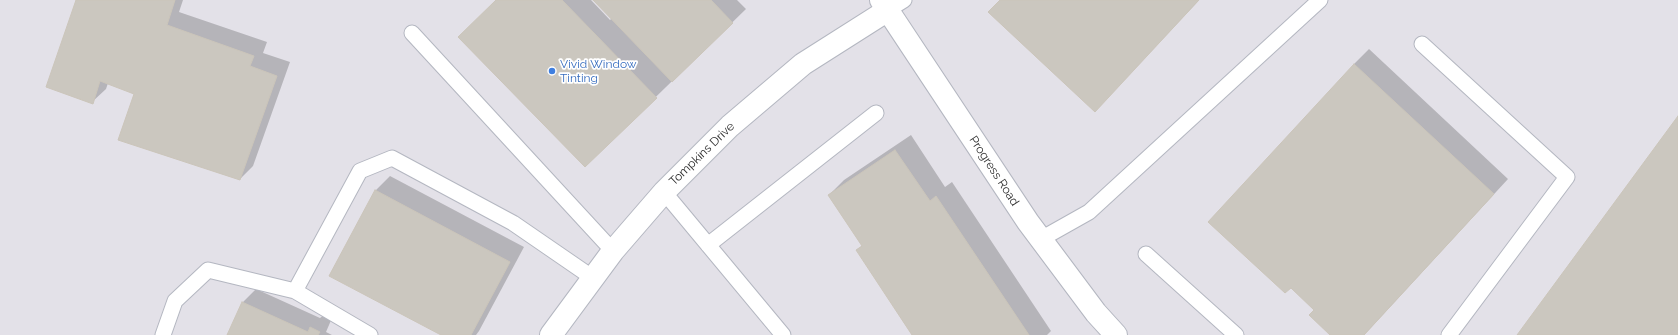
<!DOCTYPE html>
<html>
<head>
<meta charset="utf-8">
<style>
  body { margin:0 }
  canvas { display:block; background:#efe9e1 }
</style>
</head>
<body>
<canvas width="1678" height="335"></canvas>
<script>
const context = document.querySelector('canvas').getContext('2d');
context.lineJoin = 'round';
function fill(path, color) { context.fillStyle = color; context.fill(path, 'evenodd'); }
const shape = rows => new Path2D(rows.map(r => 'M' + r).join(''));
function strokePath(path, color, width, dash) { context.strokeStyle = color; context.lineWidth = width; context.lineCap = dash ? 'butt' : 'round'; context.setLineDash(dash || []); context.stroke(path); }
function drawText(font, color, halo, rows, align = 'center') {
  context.font = font + ' Raleway,sans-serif'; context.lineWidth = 3.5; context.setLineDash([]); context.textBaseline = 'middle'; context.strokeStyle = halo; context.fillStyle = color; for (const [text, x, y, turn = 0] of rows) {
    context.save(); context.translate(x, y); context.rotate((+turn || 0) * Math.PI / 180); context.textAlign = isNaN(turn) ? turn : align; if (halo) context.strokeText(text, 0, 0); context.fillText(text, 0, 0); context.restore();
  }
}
fill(shape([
  [0,0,1678,0,1678,335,0,335]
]), '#e3e1e8');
fill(shape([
  [77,0,183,0,179,12,267,42,263,53,290,62,253,166,240,179,135,93,108,83,106,89,92,102],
  [497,0,591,0,610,20,612,18,594,0,737,0,746,9,585,166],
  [1001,0,1199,0,1095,111],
  [1369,49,1508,179,1364,335,1332,335,1316,310,1354,64],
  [911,135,945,187,952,182,1051,331,1047,335,913,335,857,250,863,245,829,195,844,180],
  [390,176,524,247,479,331,476,335,443,335,375,191],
  [256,289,320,318,324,315,332,318,326,332,332,335,228,335,243,302]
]), '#0003');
const building = shape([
  [76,0,175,0,167,25,254,56,250,66,277,76,240,180,118,140,134,94,100,81,93,104,46,87,76,0],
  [496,0,562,0,657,98,585,167,458,37,496,0],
  [593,0,711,0,733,23,672,82,593,0],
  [1000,0,1199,0,1095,112,988,12,1000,0],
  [1354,64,1494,194,1364,335,1330,335,1309,315,1314,310,1291,288,1285,293,1208,222,1354,64],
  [1678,116,1678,335,1517,335,1678,116],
  [895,150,930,201,936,196,1029,335,912,335,856,250,862,246,828,195,895,150],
  [375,190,510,262,471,335,441,335,329,276,375,190],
  [242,302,308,332,310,327,320,332,318,335,227,335,242,302]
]);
fill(building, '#cbc7bf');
strokePath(building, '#cbc5ba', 1);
const service = shape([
  [888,10,904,0],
  [412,33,613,251],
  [1422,44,1567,177,1449,335],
  [664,192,783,335],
  [1041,239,1089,212,1320,0],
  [708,245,876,113],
  [1146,254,1236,335],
  [163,335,175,301,208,270,295,291],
  [370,335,295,291,360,171,392,158,513,223,593,278]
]);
const minor = shape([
  [881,0,1028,222,1096,313,1116,335],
  [551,335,613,251,664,192,730,126,803,64,888,10]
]);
strokePath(service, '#b4b7c1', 17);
strokePath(minor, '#b4b7c1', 24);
strokePath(service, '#fff', 15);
strokePath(minor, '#fff', 22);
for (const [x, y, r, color] of [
  [552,71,4,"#3f7fe0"]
]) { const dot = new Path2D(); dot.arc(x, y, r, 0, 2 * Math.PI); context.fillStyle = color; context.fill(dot); strokePath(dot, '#fff', 1.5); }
drawText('12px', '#366cbe', '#fff', [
  ["Vivid Window",560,64],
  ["Tinting",560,78]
], 'left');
drawText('12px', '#2e2e2e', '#fff', [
  ["Tompkins Drive",702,154,-44],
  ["Progress Road",994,171,57]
]);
</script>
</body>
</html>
